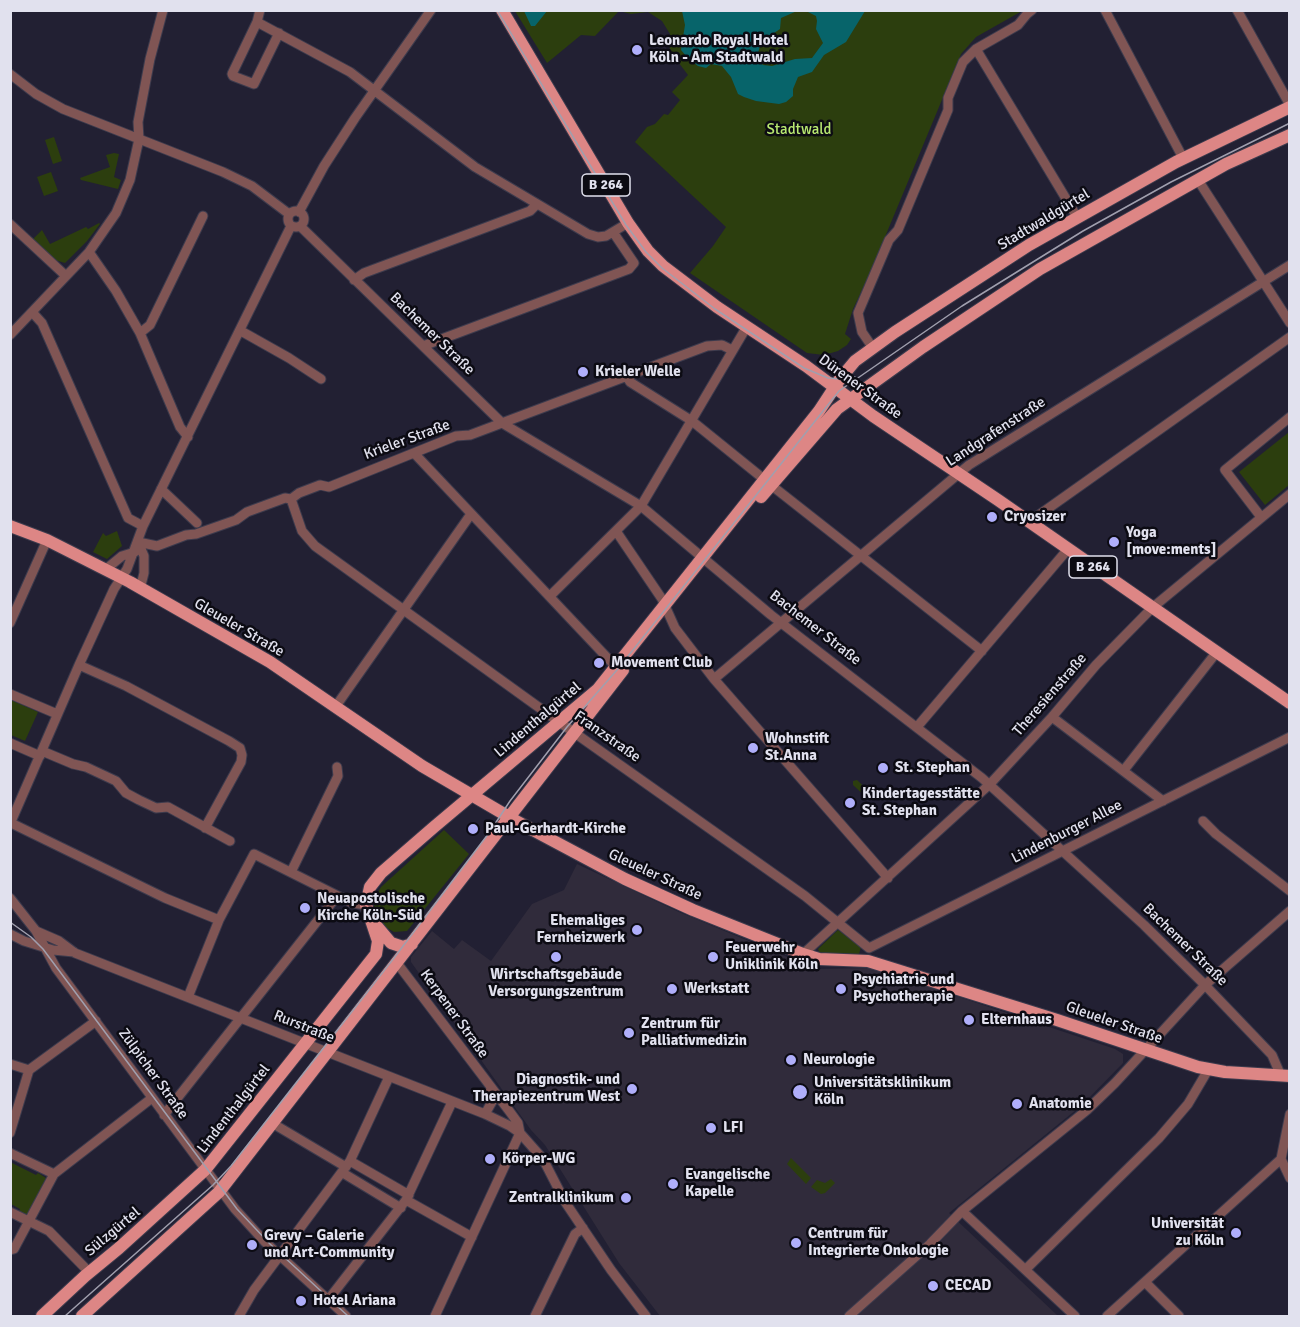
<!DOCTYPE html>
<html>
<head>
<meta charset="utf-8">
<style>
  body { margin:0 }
  #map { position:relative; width:1300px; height:1327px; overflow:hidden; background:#222033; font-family:Signika,sans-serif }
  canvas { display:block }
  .frame { position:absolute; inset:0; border:12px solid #e1e1ee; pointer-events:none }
</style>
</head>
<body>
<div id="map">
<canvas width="1300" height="1327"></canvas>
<div class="frame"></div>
</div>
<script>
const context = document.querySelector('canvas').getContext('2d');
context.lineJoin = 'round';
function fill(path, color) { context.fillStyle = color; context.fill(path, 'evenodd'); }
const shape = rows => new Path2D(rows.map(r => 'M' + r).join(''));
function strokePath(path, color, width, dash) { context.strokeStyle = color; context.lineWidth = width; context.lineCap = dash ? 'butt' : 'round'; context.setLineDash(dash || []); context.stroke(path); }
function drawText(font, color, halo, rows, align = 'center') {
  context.font = font + ' Signika,sans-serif'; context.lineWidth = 5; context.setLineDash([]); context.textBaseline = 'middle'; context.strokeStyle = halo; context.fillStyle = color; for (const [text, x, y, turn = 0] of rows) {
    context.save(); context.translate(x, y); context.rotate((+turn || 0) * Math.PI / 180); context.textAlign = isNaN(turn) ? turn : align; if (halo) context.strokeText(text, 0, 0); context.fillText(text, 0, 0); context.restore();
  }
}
fill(shape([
  [577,864,679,912,816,969,872,968,1115,1049,1123,1054,1123,1063,1082,1105,949,1213,1058,1316,660,1316,619,1263,545,1145,531,1130,411,962,411,957,432,931,454,949,462,940,491,961,532,904,564,890]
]), '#302b3b');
fill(shape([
  [515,11,1022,11,976,37,961,54,870,273,853,309,845,334,851,339,847,345,838,351,824,355,807,353,690,273,713,246,726,227,635,142,647,127,655,124,664,114,668,115,680,100,672,92,688,75,672,54,668,44,670,34,662,21,648,12,631,14,619,11,595,36,581,35,547,63],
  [54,137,62,161,53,164,45,140],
  [114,153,119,154,114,177,121,180,118,189,81,180,80,178,110,167,106,155],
  [51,172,58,191,44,196,37,177],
  [99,223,100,224,87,241,65,263,55,260,32,240,42,230,50,244,86,227,88,229],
  [1289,432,1289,485,1265,505,1239,472],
  [117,531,122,546,107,559,93,552,103,533,106,536],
  [11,700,38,712,25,741,11,735],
  [857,780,872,794,872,798,868,799,853,785,853,781],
  [444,830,469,854,407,931,394,932,387,928,376,916,374,907,375,897,381,887],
  [838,930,861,947,859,954,820,953,818,949],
  [791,1158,811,1178,806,1184,787,1164],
  [10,1162,36,1175,38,1173,46,1178,27,1216,19,1212,20,1209,11,1204],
  [831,1179,835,1183,825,1193,821,1194,811,1187,817,1180,825,1183]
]), '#2c3e0e');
fill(shape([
  [524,11,524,10,547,11,535,26,531,26],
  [682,11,797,11,781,18,780,29,765,39,760,46,758,53,761,63,763,65,772,66,795,59,812,58,823,43,816,29,817,21,816,16,806,11,865,11,846,42,824,55,812,72,798,77,793,89,793,96,786,102,779,104,756,101,744,97,738,94,731,77,722,66,711,64,706,68,698,66,687,57,681,50,685,25]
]), '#07646a');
const minor = shape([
  [260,10,257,22,232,74,233,76,254,84,279,33],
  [1105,10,1183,158],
  [1237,10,1290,105],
  [257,22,350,72,475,167,588,234,598,237,606,236,628,223],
  [976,49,1077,217],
  [10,74,36,94,63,109,223,172,252,186,289,214],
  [1198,180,1290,323],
  '288 219a8 8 0 1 1 16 0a8 8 0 1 1-16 0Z',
  [299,212,324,166,355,118,431,10],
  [10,224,66,276],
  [300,226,502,423,641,506,771,615,982,778,1144,925,1205,985,1272,1055,1281,1076],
  [89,252,116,291,140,333,180,427,188,437],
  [354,280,364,273,530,211,536,205],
  [32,312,42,323,128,518,143,526],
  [241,331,289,358,321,379],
  [140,333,150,325,203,216],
  [10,335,89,252,116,213,130,180,139,139,138,122,150,59,163,10],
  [423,346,629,269,634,263,613,232],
  [873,348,862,332,858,313,889,240,898,230,948,110,948,98,963,62,976,49,1018,25,1027,14,1032,10],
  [627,377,630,382,692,421,765,480],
  [414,453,616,667],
  [771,485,982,651],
  [161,489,197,523],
  [291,499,302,531,315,546,555,719,805,896,869,948],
  [1261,517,1225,470,1290,417],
  [1029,522,1290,337],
  [616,531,662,599,675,628,714,679,888,878],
  [138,542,157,546,186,535,196,534,236,520,247,512,285,498,291,499,299,493,320,485,329,487,456,436,470,435,707,346,722,345,732,350],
  [138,542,144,556,144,573,140,589],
  [105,570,122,556,135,552],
  [550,596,641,506,746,328],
  [10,623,47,540],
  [79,665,126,686,229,741,240,748,242,755,241,762,205,828],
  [714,679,969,465,1290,265],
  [10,694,57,714],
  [336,706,471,514],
  [1052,717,1163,801],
  [917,727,1068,549],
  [10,743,40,756],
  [42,751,73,764,86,767,116,781,126,793,139,800,156,808,168,807,230,841],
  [1124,770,1216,653],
  [1203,821,1216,834,1290,891],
  [11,823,165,898,219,920],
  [10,824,79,665,114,589,127,569,143,526,291,226],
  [291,872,338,776,337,767],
  [10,898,36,931,56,968,235,1209,265,1242,346,1316],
  [36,931,59,941,75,953,485,1114,510,1126,520,1133],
  [10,934,24,941,53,950,74,952],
  [869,948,1290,737],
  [803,954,990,784,1052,717,1096,665,1152,608,1290,494],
  [397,963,510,1112,518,1123,520,1133,543,1159,561,1194],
  [188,997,219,920,254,854,352,903,366,905],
  [10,1064,29,1070],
  [485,1114,493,1100,490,1091],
  [1290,1114,1281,1159,1290,1178],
  [164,1115,337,896],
  [272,1123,346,1167],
  [10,1133,29,1070,96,1021],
  [10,1153,54,1174],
  [350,1161,409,1195],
  [343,1173,401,1208],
  [557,1190,611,1270,646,1316],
  [406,1200,472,1237],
  [962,1211,1075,1316],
  [10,1212,49,1231,89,1272],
  [10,1250,14,1249,54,1174,152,1098],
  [1026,1269,1159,1138,1188,1104,1208,1070],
  [1145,1282,1179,1316],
  [328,1300,406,1200,452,1102],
  [239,1316,254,1290,350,1161,389,1077],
  [435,1316,520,1133],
  [535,1316,575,1234,583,1228],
  [849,1316,930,1244,962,1211,1087,1110,1115,1083,1205,985,1290,911],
  [1107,1316,1281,1159]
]);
const major = shape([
  [502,10,628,223,648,251,663,266,717,307,806,366,873,416,998,500,1290,703],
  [761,497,837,409,923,347,1040,269,1226,164,1290,135],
  [10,526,47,540,130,582,270,662,422,766,516,821,625,879,693,910,803,954,819,959,868,961,1057,1020,1198,1067,1225,1072,1290,1076],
  [375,924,391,943,403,947,412,944],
  [42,1316,85,1276,119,1248,205,1170,376,954,378,941,366,905,370,887,381,873,434,827,598,689,819,411,840,379,855,361,895,332,1029,245,1176,162,1290,107],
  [82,1316,219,1192,623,670]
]);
strokePath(minor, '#3d3b4d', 11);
strokePath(major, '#3d3b4d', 14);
strokePath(minor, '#805554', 9);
strokePath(major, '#dd8685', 12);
strokePath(shape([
  [497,10,626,225,646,252,662,268,715,309,804,368,828,378,840,379,855,377],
  [10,922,31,937,43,949,237,1209,270,1244,348,1316],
  [65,1316,213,1185,231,1166,394,958,489,833,510,801,567,727,617,670,839,391,962,306,1083,231,1171,182,1290,123]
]), '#a09fae', 1.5);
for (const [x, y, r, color] of [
  [637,50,6,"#afaefa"],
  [583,372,6,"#afaefa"],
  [992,517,6,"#afaefa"],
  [1114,542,6,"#afaefa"],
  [599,663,6,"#afaefa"],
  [753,748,6,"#afaefa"],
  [883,768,6,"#afaefa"],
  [850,803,6,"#afaefa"],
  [473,829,6,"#afaefa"],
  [305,908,6,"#afaefa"],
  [637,930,6,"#afaefa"],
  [556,957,6,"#afaefa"],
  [713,957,6,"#afaefa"],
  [672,989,6,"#afaefa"],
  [841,989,6,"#afaefa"],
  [969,1020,6,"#afaefa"],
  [629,1033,6,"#afaefa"],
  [791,1060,6,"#afaefa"],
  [632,1089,6,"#afaefa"],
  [800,1092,8,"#afaefa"],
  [1017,1104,6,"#afaefa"],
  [711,1128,6,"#afaefa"],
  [490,1159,6,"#afaefa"],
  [673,1184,6,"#afaefa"],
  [626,1198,6,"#afaefa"],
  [1236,1233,6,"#afaefa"],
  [796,1243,6,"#afaefa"],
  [252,1245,6,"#afaefa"],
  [933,1286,6,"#afaefa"],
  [301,1301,6,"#afaefa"]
]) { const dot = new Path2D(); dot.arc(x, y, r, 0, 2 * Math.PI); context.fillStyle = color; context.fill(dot); strokePath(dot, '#0c0b13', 2); }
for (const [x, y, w] of [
  [606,185,48],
  [1093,567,48]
]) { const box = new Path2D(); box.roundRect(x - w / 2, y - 11, w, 22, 4.5); context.fillStyle = '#0c0b13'; context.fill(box); strokePath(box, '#e1e1ee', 1.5); }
drawText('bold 14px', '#e1e1ee', null, [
  ["B 264",606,185],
  ["B 264",1093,567]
]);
drawText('bold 15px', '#e1e1ee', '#0c0b13', [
  ["Leonardo Royal Hotel",649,41],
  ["Köln - Am Stadtwald",649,58],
  ["Krieler Welle",595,372],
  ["Cryosizer",1004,517],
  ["Yoga",1126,533],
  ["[move:ments]",1126,550],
  ["Movement Club",611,663],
  ["Wohnstift",765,739],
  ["St.Anna",765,756],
  ["St. Stephan",895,768],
  ["Kindertagesstätte",862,794],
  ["St. Stephan",862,811],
  ["Paul-Gerhardt-Kirche",485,829],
  ["Neuapostolische",317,899],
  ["Kirche Köln-Süd",317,916],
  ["Ehemaliges",625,921,"right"],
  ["Fernheizwerk",625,938,"right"],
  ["Feuerwehr",725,948],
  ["Uniklinik Köln",725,965],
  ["Wirtschaftsgebäude",556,975,"center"],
  ["Versorgungszentrum",556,992,"center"],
  ["Psychiatrie und",853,980],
  ["Psychotherapie",853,997],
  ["Werkstatt",684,989],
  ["Elternhaus",981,1020],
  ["Zentrum für",641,1024],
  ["Palliativmedizin",641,1041],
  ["Neurologie",803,1060],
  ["Diagnostik- und",620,1080,"right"],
  ["Therapiezentrum West",620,1097,"right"],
  ["Universitätsklinikum",814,1083],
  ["Köln",814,1100],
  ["Anatomie",1029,1104],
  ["LFI",723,1128],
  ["Körper-WG",502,1159],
  ["Evangelische",685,1175],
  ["Kapelle",685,1192],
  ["Zentralklinikum",614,1198,"right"],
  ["Universität",1224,1224,"right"],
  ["zu Köln",1224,1241,"right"],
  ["Centrum für",808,1234],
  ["Integrierte Onkologie",808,1251],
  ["Grevy – Galerie",264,1236],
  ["und Art-Community",264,1253],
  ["CECAD",945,1286],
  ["Hotel Ariana",313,1301]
], 'left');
drawText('15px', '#b9e971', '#0c0b13', [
  ["Stadtwald",799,130]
]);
drawText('15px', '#e1e1ee', '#0c0b13', [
  ["Stadtwaldgürtel",1044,220,-31],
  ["Bachemer Straße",432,334,44],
  ["Dürener Straße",860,387,36],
  ["Landgrafenstraße",996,432,-33],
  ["Krieler Straße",407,440,-20],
  ["Gleueler Straße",239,628,30],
  ["Bachemer Straße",815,628,38],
  ["Theresienstraße",1050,695,-49],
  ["Lindenthalgürtel",538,720,-40],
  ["Franzstraße",607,737,35],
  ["Lindenburger Allee",1067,832,-27],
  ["Gleueler Straße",655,875,25],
  ["Bachemer Straße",1185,945,44],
  ["Kerpener Straße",454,1014,54],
  ["Gleueler Straße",1114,1023,19],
  ["Rurstraße",304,1027,22],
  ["Zülpicher Straße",153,1074,54],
  ["Lindenthalgürtel",234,1109,-52],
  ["Sülzgürtel",113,1232,-40]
]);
</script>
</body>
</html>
